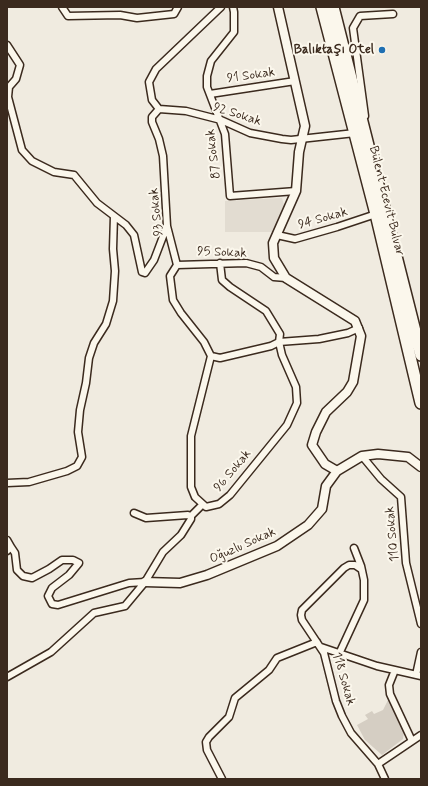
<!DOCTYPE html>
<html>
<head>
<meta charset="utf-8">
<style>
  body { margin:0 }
  #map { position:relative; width:428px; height:786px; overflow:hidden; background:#f0ebe0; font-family:Mynerve,sans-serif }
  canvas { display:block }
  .frame { position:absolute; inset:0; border:8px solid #3b2a1e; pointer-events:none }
</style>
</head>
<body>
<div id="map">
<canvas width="428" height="786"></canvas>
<div class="frame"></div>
</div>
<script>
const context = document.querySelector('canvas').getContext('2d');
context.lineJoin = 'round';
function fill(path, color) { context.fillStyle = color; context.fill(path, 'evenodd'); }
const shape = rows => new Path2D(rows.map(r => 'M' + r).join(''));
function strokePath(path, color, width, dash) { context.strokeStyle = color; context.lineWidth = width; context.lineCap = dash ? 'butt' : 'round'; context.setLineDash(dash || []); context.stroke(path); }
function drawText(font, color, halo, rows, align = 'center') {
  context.font = font + ' Mynerve,sans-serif'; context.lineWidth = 4; context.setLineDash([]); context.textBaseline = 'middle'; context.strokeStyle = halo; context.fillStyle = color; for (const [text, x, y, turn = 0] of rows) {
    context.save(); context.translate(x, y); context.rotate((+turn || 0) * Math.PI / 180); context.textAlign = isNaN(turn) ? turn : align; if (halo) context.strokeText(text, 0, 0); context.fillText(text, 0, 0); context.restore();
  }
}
fill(shape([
  [282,198,284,205,273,232,225,232,225,201]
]), '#e2dcd1');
fill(shape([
  [389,698,404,732,403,739,382,755,365,740,357,725,368,719,365,715,372,711,374,714,383,710]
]), '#d5cec3');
const street = shape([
  [62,7,68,16,120,15,137,18,174,14,178,7],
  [233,7,234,12,234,32,211,61,207,76,207,87,225,134,230,196,296,191],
  [7,45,20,65,16,79,9,87,8,97,22,150,32,161,54,172,74,175,97,203,126,225,134,235,142,272,145,273,154,260,167,226],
  [210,94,295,81],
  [159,109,186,111,221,120,250,133,282,139,291,140,355,133],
  [365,116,353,28,360,16,393,14],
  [277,235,295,239,337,227,376,214],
  [177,265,167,226,163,156,159,139,152,122,152,117,159,109,152,100,149,82,156,69,221,7],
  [177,265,170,276,173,300,181,313,204,342,211,356,220,358,271,346,279,342,319,339,348,333,359,328],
  [177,265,246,263,261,267,274,277,286,278],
  [211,356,191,436,191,487,195,497,206,507,219,504,230,495,287,425,297,403,296,387,282,355,279,342,280,334,266,311,230,287,222,280,220,263],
  [362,456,381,479,401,497,406,563,421,624],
  [7,483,29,482,67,471,77,466,82,457,78,432,80,410,86,383,89,358,94,343,106,324,113,301,115,271,113,249,114,216],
  [191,516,202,505],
  [7,540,11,547],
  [7,551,11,547,15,553,17,570,23,576,32,578,49,569,62,560,73,560,79,563,69,575,52,588,48,596,52,604,58,605,129,583,145,582],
  [361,569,355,565,349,565,344,568,302,610,301,615,302,620,324,653,336,701,342,716,351,733,378,764,385,779],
  [321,647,377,666,421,676],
  [339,654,364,600,364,580,361,566,354,548],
  [395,670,389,685,390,694,412,741],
  [416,675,421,652],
  [7,677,51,652,94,613,125,606,145,582,163,552,181,535,191,519,191,516,188,515,146,518,134,513],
  [378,764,421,735],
  [222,779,207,750,206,742,209,737,229,717,235,698,269,670,277,658,317,642]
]);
const secondary = shape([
  [278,7,305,126,299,152,296,191,273,243,274,258,286,278,355,321,361,336,353,382,347,392,326,412,316,432,312,445,325,464,337,471,362,456,378,454,408,457,421,467],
  [145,582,180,583,207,575,277,546,308,525,322,509,326,486,337,471]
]);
const highway = shape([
  [322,7,376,214,421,403],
  [333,7,421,355]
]);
strokePath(street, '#3b2a1e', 9);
strokePath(secondary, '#3b2a1e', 11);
strokePath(highway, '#3b2a1e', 14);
strokePath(street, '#fbf7ec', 6);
strokePath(secondary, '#fbf7ec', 8);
strokePath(highway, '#fbf7ec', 11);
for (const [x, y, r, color] of [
  [382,50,4,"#1f6fb2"]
]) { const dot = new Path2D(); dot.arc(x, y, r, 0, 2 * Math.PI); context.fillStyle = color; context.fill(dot); strokePath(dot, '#fbf7ec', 1.5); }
drawText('bold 13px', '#3b2a1e', '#fbf7ec', [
  ["Balıktaşı Otel",374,50]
], 'right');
drawText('13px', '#3b2a1e', '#fbf7ec', [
  ["91 Sokak",251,76,-8],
  ["92 Sokak",237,115,18],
  ["87 Sokak",214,154,-97],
  ["Bülent Ecevit Bulvar",386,201,76],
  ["93 Sokak",157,212,-96],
  ["94 Sokak",323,219,-16],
  ["95 Sokak",222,253,2],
  ["96 Sokak",233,471,-50],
  ["110 Sokak",393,534,-95],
  ["Oğuzlu Sokak",243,546,-24],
  ["118 Sokak",343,679,74]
]);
</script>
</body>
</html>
